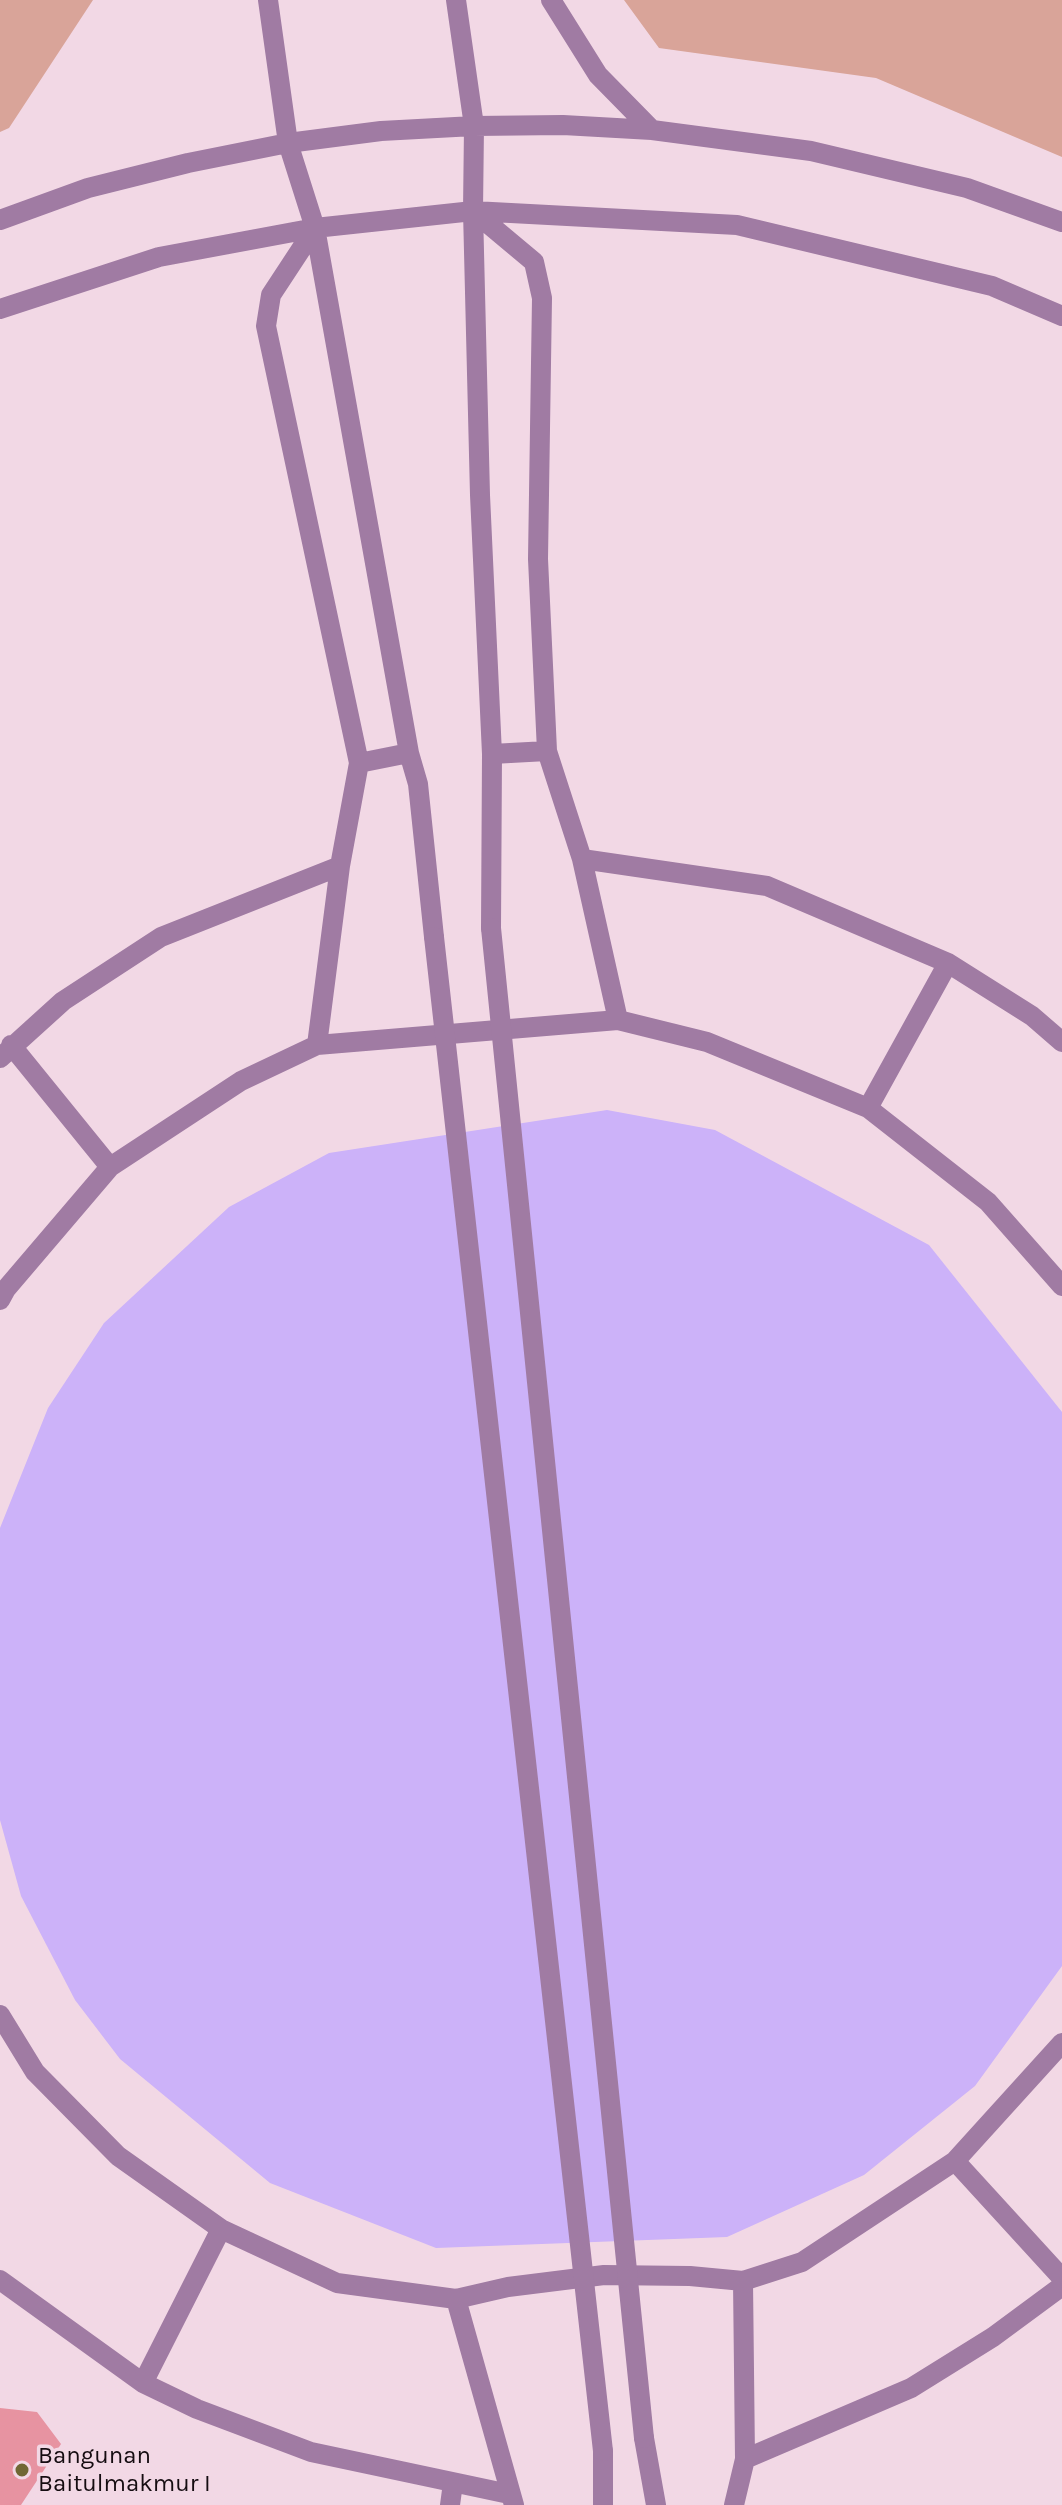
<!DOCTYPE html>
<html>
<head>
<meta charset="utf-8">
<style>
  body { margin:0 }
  canvas { display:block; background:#f2d8e5 }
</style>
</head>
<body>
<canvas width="1062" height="2505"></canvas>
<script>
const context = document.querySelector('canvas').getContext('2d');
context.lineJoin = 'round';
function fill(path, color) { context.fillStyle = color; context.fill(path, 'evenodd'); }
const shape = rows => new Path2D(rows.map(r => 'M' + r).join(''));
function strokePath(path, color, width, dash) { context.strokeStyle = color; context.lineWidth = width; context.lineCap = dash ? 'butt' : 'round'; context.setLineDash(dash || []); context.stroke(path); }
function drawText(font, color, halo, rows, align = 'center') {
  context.font = font + ' Karla,sans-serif'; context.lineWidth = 7; context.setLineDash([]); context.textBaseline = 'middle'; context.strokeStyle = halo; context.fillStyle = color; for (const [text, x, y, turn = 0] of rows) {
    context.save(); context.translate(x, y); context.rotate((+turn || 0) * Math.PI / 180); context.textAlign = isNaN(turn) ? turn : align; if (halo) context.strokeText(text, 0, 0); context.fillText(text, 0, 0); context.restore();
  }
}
fill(shape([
  [0,0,93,0,9,128,0,132],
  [624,0,1062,0,1062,157,876,78,659,48]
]), '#d9a499');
fill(shape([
  [607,1110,715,1130,929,1245,1062,1412,1062,1966,975,2086,864,2175,727,2237,436,2248,270,2183,120,2059,75,2000,21,1896,0,1820,0,1528,48,1408,104,1323,229,1207,329,1153]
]), '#ccb2f9');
fill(shape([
  [0,2408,37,2412,61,2444,21,2505,0,2505]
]), '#e793a1');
strokePath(shape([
  [268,0,288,143,315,228,409,753,418,784,434,937],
  [456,0,474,126,473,211,480,495,492,754,491,928],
  [551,0,598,75,652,130],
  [473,211,534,262,542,298,538,559,547,751,582,859,618,1020],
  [0,220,88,188,188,163,288,143,381,131,474,126,563,125,652,130,811,151,967,188,1062,222],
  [315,228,271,295,266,326,359,763,340,866,317,1045],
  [0,309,159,257,315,228,473,211,737,225,992,286,1062,316],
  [492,754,547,751],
  [359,763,409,753],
  [582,859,767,886,948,963,1032,1016,1062,1042],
  [11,1045,110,1167],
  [0,1058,63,1001,161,937,340,866],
  [868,1108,948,963],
  [0,1300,6,1289,110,1167,241,1081,317,1045,618,1020,707,1042,868,1108,988,1202,1062,1286],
  [0,2015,35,2072,118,2156,221,2229,337,2283,456,2299,508,2287,604,2275,690,2276,743,2281,802,2262,955,2161,1062,2043],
  [955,2161,1062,2278],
  [0,2280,143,2383,197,2409,311,2452,509,2494],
  [456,2299,514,2505],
  [143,2383,221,2229],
  [644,2438,656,2505],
  [603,2451,603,2505],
  [745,2459,911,2388,993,2337,1062,2286],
  [450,2505,453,2483],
  [734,2505,745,2459,743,2281]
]), '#a07ba3', 20);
strokePath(shape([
  [491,928,644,2438],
  [434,937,603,2451]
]), '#a07ba3', 20);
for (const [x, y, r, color] of [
  [22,2470,8,"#706734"]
]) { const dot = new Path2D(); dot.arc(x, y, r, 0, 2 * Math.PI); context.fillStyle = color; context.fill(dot); strokePath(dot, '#f2d8e5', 3); }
drawText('24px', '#150c11', '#f2d8e5', [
  ["Bangunan",38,2456],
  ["Baitulmakmur I",38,2484]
], 'left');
</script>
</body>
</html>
